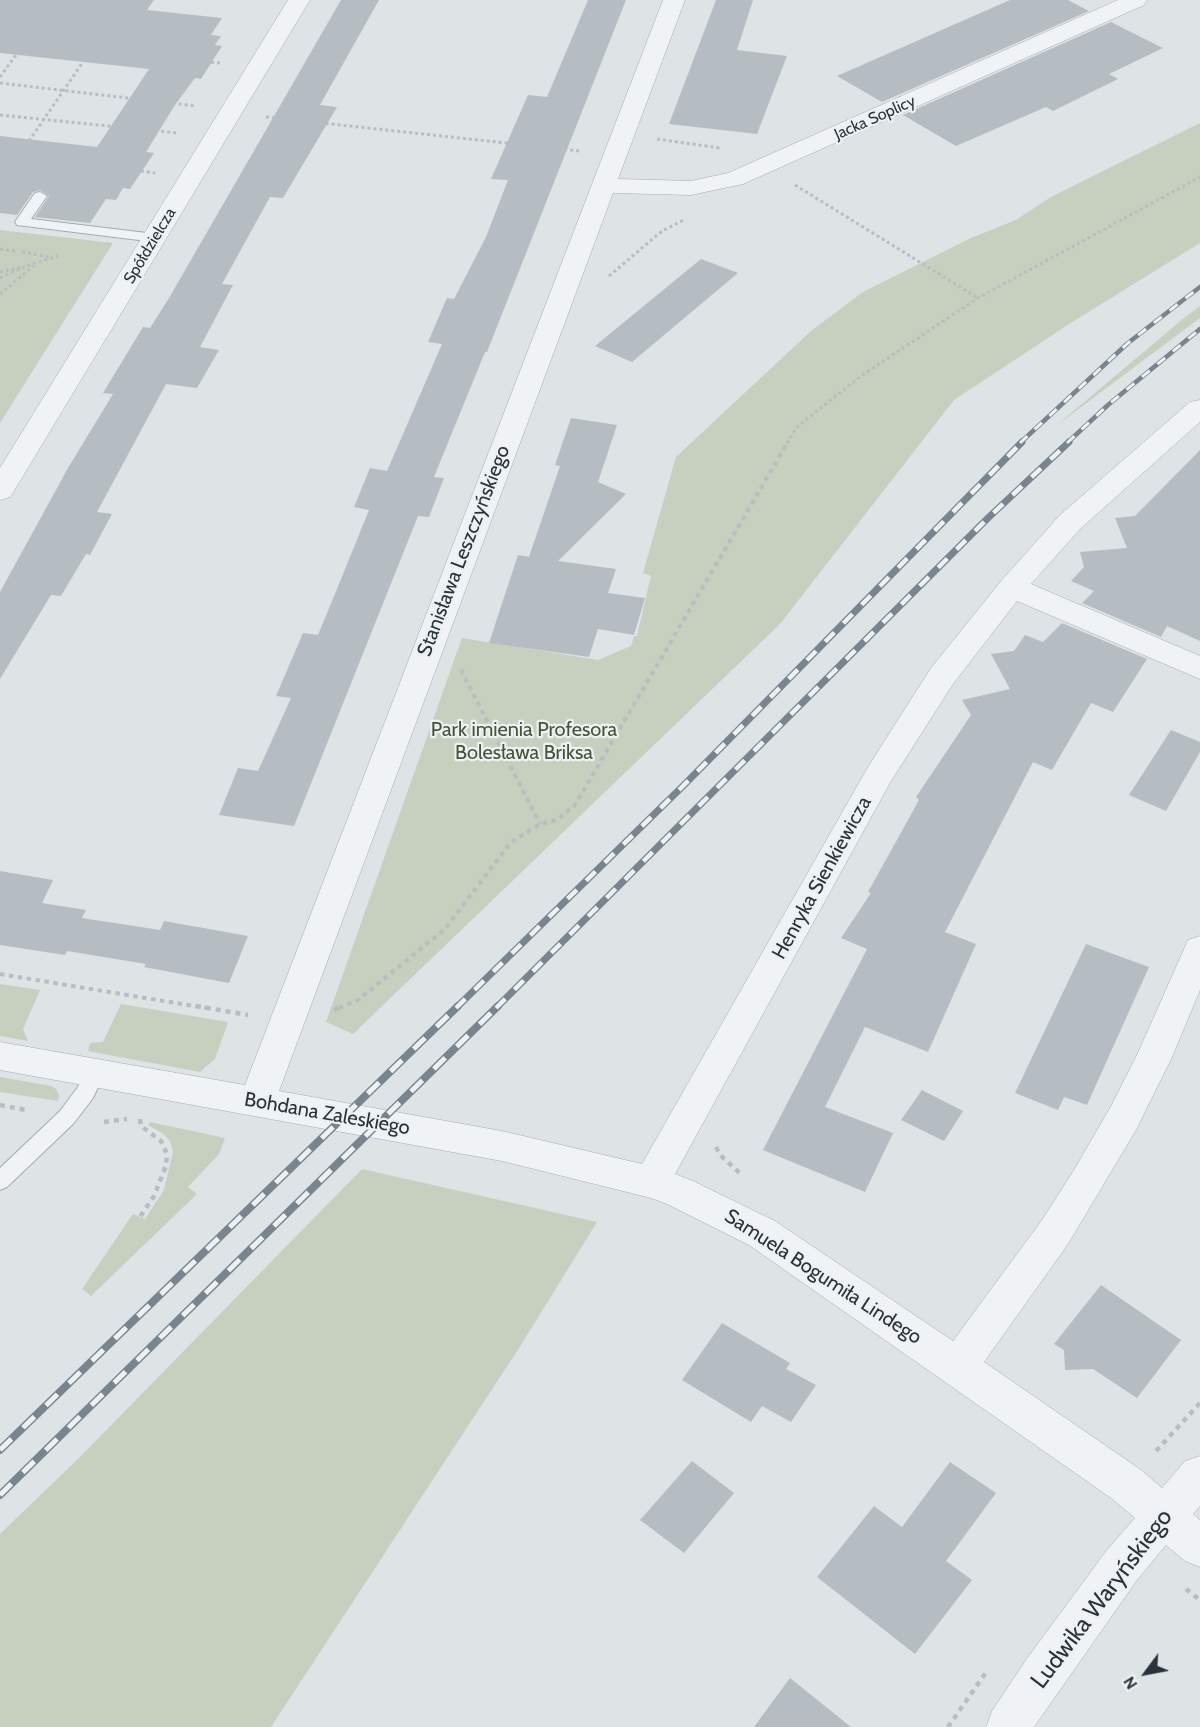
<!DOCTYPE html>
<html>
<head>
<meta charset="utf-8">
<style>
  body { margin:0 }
  #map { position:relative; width:1200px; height:1727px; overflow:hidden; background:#dee3e6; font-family:Cabin,sans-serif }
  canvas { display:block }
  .north { position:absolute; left:1116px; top:1643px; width:60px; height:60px; -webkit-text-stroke:4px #edf1f4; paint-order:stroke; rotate:238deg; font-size:16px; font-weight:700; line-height:24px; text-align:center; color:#28333b }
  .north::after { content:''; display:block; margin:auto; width:21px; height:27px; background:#28333b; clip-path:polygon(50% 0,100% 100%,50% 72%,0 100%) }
</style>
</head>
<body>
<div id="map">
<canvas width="1200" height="1727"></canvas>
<div class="north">N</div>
</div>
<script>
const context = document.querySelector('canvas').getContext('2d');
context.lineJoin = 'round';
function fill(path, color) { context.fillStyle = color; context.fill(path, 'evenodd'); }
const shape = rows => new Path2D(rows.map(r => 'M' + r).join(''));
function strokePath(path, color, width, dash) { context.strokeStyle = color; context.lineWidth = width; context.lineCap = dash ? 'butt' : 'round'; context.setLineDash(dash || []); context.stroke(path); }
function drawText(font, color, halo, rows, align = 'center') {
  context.font = font + ' Cabin,sans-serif'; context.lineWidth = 4.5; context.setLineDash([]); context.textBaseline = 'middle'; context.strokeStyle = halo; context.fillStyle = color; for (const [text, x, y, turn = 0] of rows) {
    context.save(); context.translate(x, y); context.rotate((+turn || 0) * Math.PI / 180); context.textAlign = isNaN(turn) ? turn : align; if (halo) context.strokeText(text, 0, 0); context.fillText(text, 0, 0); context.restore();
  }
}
fill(shape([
  [1200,123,1200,243,1069,324,954,400,780,624,353,1034,326,1022,462,638,598,660,631,646,634,636,637,636,651,576,643,573,676,457,811,331,863,292,971,238,1016,220,1051,197],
  [0,230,113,243,0,423],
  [1200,306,1200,318,1057,425,1184,318],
  [0,984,40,990,23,1029,28,1041,0,1036],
  [121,1004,228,1022,215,1059,200,1072,88,1051,90,1043,103,1042],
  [0,1077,51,1086,56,1089,59,1095,58,1101,0,1092],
  [150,1122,225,1138,219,1154,188,1187,197,1194,91,1296,82,1289,133,1214,145,1219,164,1190,173,1152,170,1141,162,1133,148,1125],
  [362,1169,597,1222,521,1345,271,1727,0,1727,0,1534,79,1458]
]), '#c7cfbf');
fill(shape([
  [0,0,154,0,147,10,222,18,211,35,221,36,215,45,222,46,201,79,195,78,175,105,146,152,154,153,130,189,123,188,116,200,106,199,90,223,35,217,49,196,40,190,33,192,17,215,0,213,0,136,97,147,149,69,0,53],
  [341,0,379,0,320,105,337,107,283,198,270,197,222,284,233,285,200,347,219,350,197,388,166,384,97,512,112,514,90,555,86,554,61,596,51,595,0,679,0,592,68,468,113,394,103,393,143,327,150,328,169,298],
  [588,0,626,0,487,352,485,352,434,477,444,478,429,517,418,516,294,826,219,815,238,768,258,771,291,698,276,696,303,633,318,635,337,589,369,510,354,507,370,468,387,471,442,344,428,342,447,298,454,299,486,237,508,180,491,179,528,95,547,97],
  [716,0,753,0,737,50,787,56,757,134,669,124],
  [1010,0,1068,0,1089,11,882,102,837,76],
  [1111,22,1163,48,1109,74,1118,79,1053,111,1046,107,956,146,903,115],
  [701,259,738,273,632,362,595,346],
  [571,418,617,425,598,482,626,494,558,561,616,569,608,593,645,598,634,635,598,629,589,657,489,643,518,555,529,557,560,466,555,465],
  [1200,450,1200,641,1167,626,1161,637,1082,603,1094,591,1071,581,1084,567,1080,552,1127,548,1115,518,1135,516],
  [1062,623,1147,659,1113,712,1091,703,1052,770,1033,762,945,932,976,944,928,1052,865,1027,825,1107,893,1133,865,1192,763,1150,867,949,841,938,871,893,868,892,919,800,916,797,971,715,962,700,1010,689,991,654,1014,651,1025,635,1043,642],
  [1171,730,1200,742,1200,752,1166,811,1129,795],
  [0,871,53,880,42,903,86,910,82,918,160,930,164,921,248,936,229,983,144,967,146,964,67,951,65,955,0,945],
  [1086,944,1149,967,1087,1105,1064,1097,1058,1110,1015,1093],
  [922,1090,963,1111,944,1141,901,1120],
  [1101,1285,1181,1340,1137,1398,1093,1369,1065,1370,1064,1350,1054,1344],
  [722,1323,790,1363,786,1369,816,1385,791,1422,762,1406,751,1422,682,1380],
  [692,1461,734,1493,684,1553,640,1520],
  [950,1462,996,1493,946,1561,972,1580,915,1654,817,1577,874,1506,902,1527],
  [790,1678,851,1727,754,1727]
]), '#b5bdc2');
const lane = shape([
  [40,192,47,196,31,219,155,234,162,238,155,242,17,225,15,222,17,219,35,193,40,192],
  [94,1066,101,1068,104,1074,93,1098,74,1123,7,1187,0,1190,0,1168,60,1111,78,1087,87,1068,94,1066]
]);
const street = shape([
  [288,0,310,0,14,491,10,497,0,500,0,468,288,0],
  [663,0,685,0,618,179,691,181,728,173,1118,0,1147,0,1144,5,743,184,691,195,613,193,279,1091,502,1131,642,1164,868,767,931,668,1002,580,1060,515,1190,402,1200,400,1200,422,1080,529,1031,584,1200,656,1200,679,1017,601,953,684,891,781,675,1174,693,1181,775,1221,953,1341,1042,1220,1074,1170,1110,1108,1137,1055,1188,940,1200,936,1200,990,1173,1055,1136,1130,1068,1244,984,1362,1141,1470,1162,1488,1185,1461,1200,1456,1200,1506,1193,1514,1200,1520,1200,1567,1185,1561,1166,1545,1137,1580,1034,1727,986,1727,992,1711,1026,1660,1107,1550,1135,1518,1111,1498,749,1245,667,1204,651,1198,502,1161,0,1070,0,1042,245,1085,663,0]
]);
strokePath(lane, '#a4abaf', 2);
strokePath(street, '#a4abaf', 1);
strokePath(shape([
  [205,62,221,63],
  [0,77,16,55],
  [0,83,196,106],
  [0,115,178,133],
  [266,117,580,151],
  [657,139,720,148],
  [29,141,83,62],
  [135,170,155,173],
  [795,185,978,298],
  [0,249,15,251],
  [22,252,50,257],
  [0,272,22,267],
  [609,276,662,231,684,220],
  [0,278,26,266,58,256],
  [0,294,36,264],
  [787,443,797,427,861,376,978,298,1200,177]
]), '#b8bdc1', 3, [3, 3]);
strokePath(shape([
  [461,670,540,824],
  [0,974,206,1008],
  [339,1008,358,1000,445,929,511,842,540,824,557,820,575,805,788,442]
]), '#b8bdc1', 4, [4.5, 4.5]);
strokePath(shape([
  [196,1006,248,1015],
  [334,1010,342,1006],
  [0,1105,26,1110],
  [140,1119,141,1126,161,1141,167,1154,166,1166,154,1196,140,1217],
  [104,1122,127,1119],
  [716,1147,720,1155,743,1176],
  [1156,1451,1200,1403],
  [1186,1589,1200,1600],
  [948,1727,987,1671]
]), '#b8bdc1', 4.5, [5, 5]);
fill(lane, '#f0f3f5');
fill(street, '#f0f3f5');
const railFar2 = shape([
  [1020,443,1128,343,1200,287],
  [1067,443,1108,405,1200,329]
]);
const railFar1 = shape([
  [456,1008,683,786,1022,442],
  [496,1008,988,518,1069,442]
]);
const rail = shape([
  [0,1450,458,1006],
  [0,1495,498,1006]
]);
strokePath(railFar2, '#79858e', 4.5);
strokePath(railFar1, '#79858e', 7);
strokePath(rail, '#79858e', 8);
strokePath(railFar2, '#edf1f4', 3, [10]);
strokePath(railFar1, '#edf1f4', 4.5, [13]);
strokePath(rail, '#edf1f4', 5, [16]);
drawText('16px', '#28333b', '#edf1f4', [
  ["Jacka Soplicy",875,118,-24],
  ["Spółdzielcza",150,246,-59]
]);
drawText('20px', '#28333b', '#edf1f4', [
  ["Stanisława Leszczyńskiego",464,551,-69],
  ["Henryka Sienkiewicza",822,878,-61],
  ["Bohdana Zaleskiego",327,1114,10],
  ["Samuela Bogumiła Lindego",823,1277,33]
]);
drawText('20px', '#445537', '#edf1f4', [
  ["Park imienia Profesora",524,730],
  ["Bolesława Briksa",524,753]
]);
drawText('24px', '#28333b', '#edf1f4', [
  ["Ludwika Waryńskiego",1102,1599,-53]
]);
</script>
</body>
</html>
